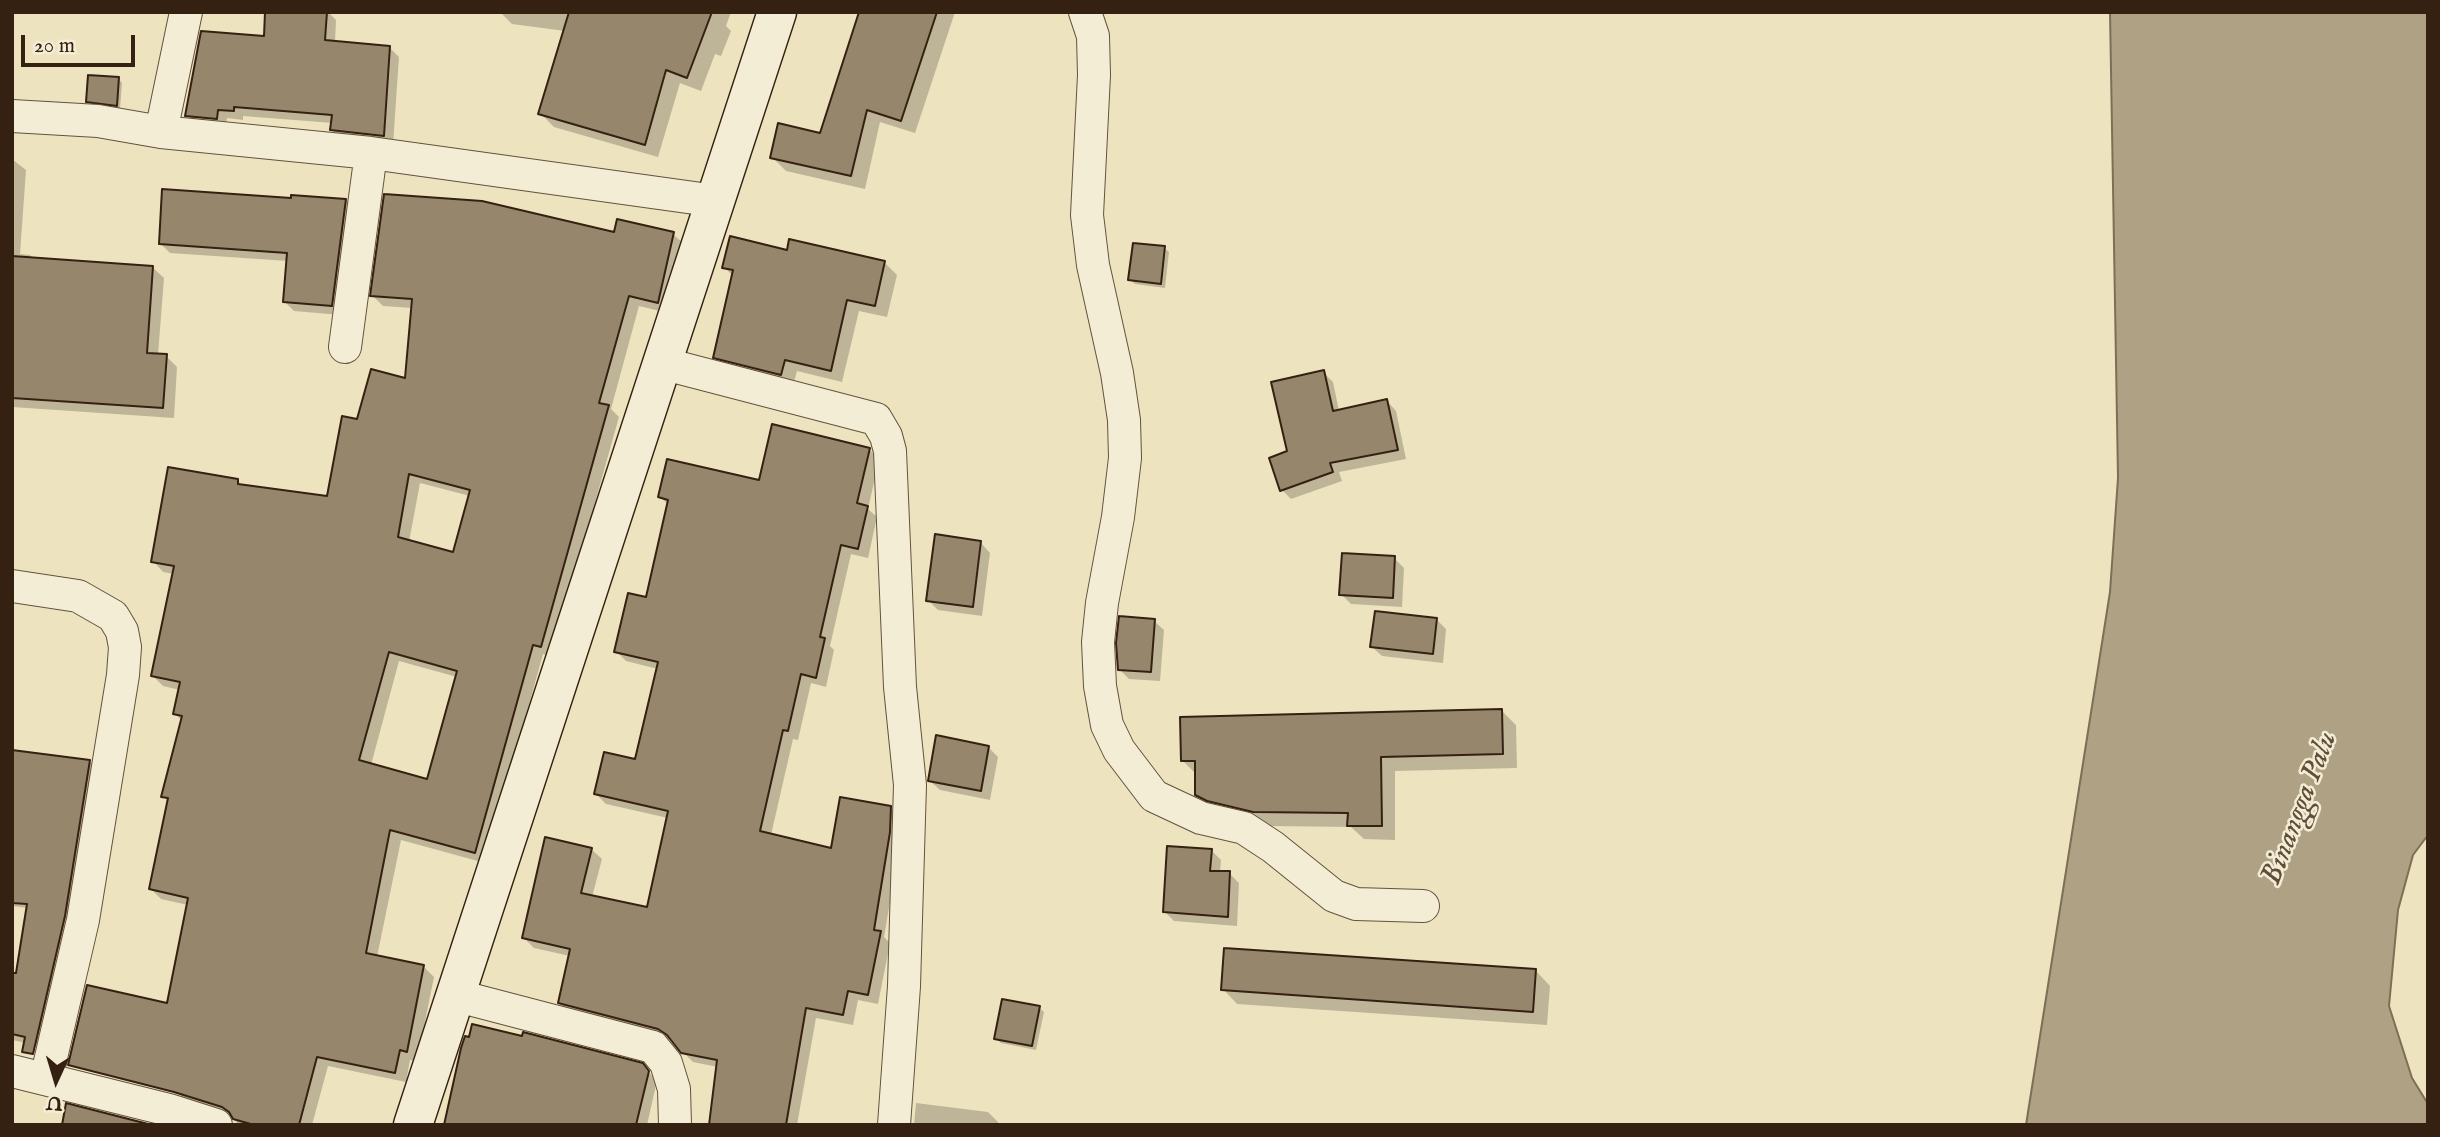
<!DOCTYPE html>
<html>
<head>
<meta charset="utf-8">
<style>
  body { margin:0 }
  #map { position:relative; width:2440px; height:1137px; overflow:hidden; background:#eee3bf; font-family:"IM FELL English",serif }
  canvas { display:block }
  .frame { position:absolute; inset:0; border:14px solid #352112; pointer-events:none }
  .north { position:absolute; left:21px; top:1046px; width:70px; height:70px; -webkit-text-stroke:5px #f4edd5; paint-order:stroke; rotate:184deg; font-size:19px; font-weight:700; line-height:28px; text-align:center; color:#352112 }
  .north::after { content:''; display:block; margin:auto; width:24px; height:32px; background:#352112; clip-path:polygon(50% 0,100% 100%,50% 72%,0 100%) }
  .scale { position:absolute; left:21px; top:35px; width:114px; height:32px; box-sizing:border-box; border:4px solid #352112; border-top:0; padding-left:9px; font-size:21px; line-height:24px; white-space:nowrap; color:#352112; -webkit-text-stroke:5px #f4edd5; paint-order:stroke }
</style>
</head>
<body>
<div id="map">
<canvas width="2440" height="1137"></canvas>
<div class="frame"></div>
<div class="north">U</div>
<div class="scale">20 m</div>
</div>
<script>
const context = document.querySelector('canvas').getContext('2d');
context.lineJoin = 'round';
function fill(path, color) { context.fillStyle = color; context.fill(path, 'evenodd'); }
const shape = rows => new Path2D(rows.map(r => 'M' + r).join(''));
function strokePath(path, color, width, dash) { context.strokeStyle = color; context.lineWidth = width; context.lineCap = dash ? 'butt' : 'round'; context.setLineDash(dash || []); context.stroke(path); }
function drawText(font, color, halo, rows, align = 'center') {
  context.font = font + ' "IM FELL English",serif'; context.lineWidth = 5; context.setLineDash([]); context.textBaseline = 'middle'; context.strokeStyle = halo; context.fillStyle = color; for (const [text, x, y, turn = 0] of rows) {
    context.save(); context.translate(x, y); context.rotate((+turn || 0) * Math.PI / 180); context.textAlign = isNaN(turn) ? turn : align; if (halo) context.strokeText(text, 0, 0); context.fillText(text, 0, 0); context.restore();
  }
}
const water = shape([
  [2110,12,2428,12,2428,835,2413,855,2398,910,2389,1006,2412,1078,2428,1104,2428,1125,2026,1125,2110,592,2118,478,2110,12]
]);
fill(water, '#afa184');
strokePath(water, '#7e6e56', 2);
fill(shape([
  [267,12,328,12,336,20,335,43,389,47,399,57,393,145,342,139,332,130,333,123,243,116,243,120,227,118,226,128,196,125,187,115,265,37],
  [500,12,731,12,726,26,731,31,721,56,715,54,701,91,680,83,658,157,554,127,540,113,565,31,512,24],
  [861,12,955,12,915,133,880,122,865,189,786,171,772,157,821,135],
  [118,78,122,83,120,109,92,106,88,101],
  [12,159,26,170,20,254,30,255,34,259,152,267,164,278,158,355,166,356,177,367,174,418,12,407],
  [346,200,355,210,341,315,294,311,285,302,288,261,170,253,160,243],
  [616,234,673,234,684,244,668,313,639,306,611,409,619,417,552,656,543,654,485,863,401,840,377,957,423,966,434,977,417,1061,410,1060,406,1082,328,1066,312,1125,237,1125,236,1120,222,1110,188,1103,177,1092,168,1005,188,905,161,899,150,888,169,802,163,796,182,721,175,713,180,690,163,686,153,676,174,574,163,572,153,561,238,481,243,487,329,498,358,421,407,380,413,308,383,306,372,295],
  [420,483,470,496,454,555,409,542],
  [399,661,457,677,428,782,371,765],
  [1164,248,1169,252,1165,288,1135,284,1130,280],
  [788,252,885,263,897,275,887,317,859,311,842,382,797,371,793,386,727,369,715,357,733,276,724,267],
  [1323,372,1333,382,1339,411,1387,401,1396,411,1406,459,1339,472,1342,481,1291,499,1282,490,1290,452],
  [869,449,879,460,868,509,877,517,868,558,851,554,830,646,834,650,826,687,811,683,798,740,793,739,771,835,833,850,890,808,900,818,900,843,884,937,890,943,878,1004,858,1000,853,1025,816,1018,797,1125,710,1125,718,1067,693,1062,670,1039,570,1013,559,1003,570,956,534,948,524,938,591,849,602,859,592,897,648,910,668,818,606,804,596,794,637,761,658,669,626,661,616,651,647,599,669,505,660,497,760,482],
  [981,543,990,553,982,616,938,610,928,600],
  [1394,558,1404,568,1402,607,1351,604,1341,594],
  [1436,619,1446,629,1443,663,1382,656,1372,647],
  [1154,621,1164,630,1160,681,1129,679,1119,669],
  [1502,711,1516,725,1517,768,1395,771,1395,840,1364,839,1351,827,1269,826,1212,809,1197,794,1197,775,1183,761],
  [988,747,998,757,990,800,940,790,930,781],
  [12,752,90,762,99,771,45,1047,12,1040,12,974,17,976,28,908,12,906],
  [1211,850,1221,860,1220,873,1229,873,1239,883,1237,926,1174,921,1165,912],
  [1536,971,1550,986,1547,1025,1237,1004,1223,989],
  [1039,1008,1044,1012,1036,1050,1001,1043,996,1039],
  [642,1065,657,1081,647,1125,446,1125],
  [916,1103,988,1112,998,1122,998,1125,914,1125]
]), '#0003');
const building = shape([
  [265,12,327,12,325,40,390,46,384,136,330,130,332,115,234,107,234,111,218,110,217,119,185,116,201,31,264,36,265,12],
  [569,12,712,12,687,78,666,70,645,145,538,114,569,12],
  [859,12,937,12,901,121,867,110,851,176,770,158,778,123,820,133,859,12],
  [88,75,119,77,117,106,86,102,88,75],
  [162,189,291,198,291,195,346,199,332,306,283,302,287,253,159,244,162,189],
  [384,194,482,201,614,232,617,219,674,232,658,303,629,296,599,403,609,405,541,647,533,645,475,853,390,830,366,953,424,965,407,1052,400,1050,395,1073,317,1057,299,1125,254,1125,233,1119,229,1112,222,1107,174,1092,68,1065,87,985,167,1003,188,898,149,889,168,798,161,797,182,716,173,714,180,682,151,676,174,566,151,562,168,467,238,479,238,484,327,496,342,416,357,419,371,369,405,378,412,299,370,296,384,194],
  [409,474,470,490,453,552,398,537,409,474],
  [389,652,457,671,427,779,359,760,389,652],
  [730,236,787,250,789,239,885,261,875,306,847,300,831,371,785,360,781,375,713,358,733,270,722,268,730,236],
  [1133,243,1165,246,1161,284,1128,280,1133,243],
  [12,256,153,266,147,353,167,354,163,408,12,398,12,256],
  [1324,370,1333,411,1387,399,1398,450,1330,463,1333,472,1280,491,1269,458,1287,451,1271,382,1324,370],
  [772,424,870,448,857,503,868,506,858,549,841,545,820,637,825,638,816,678,801,674,788,731,783,730,760,831,831,848,840,797,891,806,890,832,874,930,881,931,868,995,848,991,843,1015,806,1008,786,1125,709,1125,717,1060,681,1053,667,1035,658,1029,558,1003,570,949,522,938,545,837,592,848,581,893,647,907,668,811,594,794,604,752,635,759,658,662,614,652,628,593,646,597,668,500,658,497,667,459,759,480,772,424],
  [935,534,981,541,973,607,926,601,935,534],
  [1342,553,1395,556,1393,598,1339,595,1342,553],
  [1375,611,1437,618,1433,654,1370,647,1375,611],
  [1119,616,1155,619,1151,672,1118,670,1116,643,1119,616],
  [1502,709,1503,754,1381,757,1382,826,1347,826,1348,813,1253,812,1207,801,1195,795,1195,761,1181,761,1180,717,1502,709],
  [936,735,989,746,981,791,928,781,936,735],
  [12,750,90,760,65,916,33,1054,22,1052,25,1037,12,1034,12,973,16,973,27,904,12,903,12,750],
  [1167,846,1212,849,1210,871,1230,871,1228,917,1163,912,1167,846],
  [1224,948,1536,969,1533,1012,1221,990,1224,948],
  [1002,999,1040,1006,1032,1046,994,1039,1002,999],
  [472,1024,522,1036,523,1032,643,1063,649,1071,636,1125,444,1125,461,1048,465,1036,469,1037,472,1024],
  [66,1103,152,1125,62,1125,66,1103]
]);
fill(building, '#95866c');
strokePath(building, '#352112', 2);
const minor = shape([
  [1085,12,1093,36,1094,75,1087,215,1093,265,1117,373,1124,420,1125,458,1118,517,1102,603,1098,642,1100,686,1107,725,1119,750,1154,796,1201,818,1244,828,1273,847,1334,896,1356,904,1423,906],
  [12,116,98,121,161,132,371,153,716,201],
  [161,132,186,12],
  [345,347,371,153],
  [661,363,876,419,886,436,890,451,900,687,910,785,904,986,894,1125],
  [12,586,78,596,113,616,122,631,125,647,123,675,83,920,46,1079],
  [454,995,653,1047,666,1063,674,1089,675,1125],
  [12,1071,169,1110,216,1125]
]);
const secondary = shape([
  [413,1125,777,12]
]);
strokePath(minor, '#63523d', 34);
strokePath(secondary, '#352112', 41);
strokePath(minor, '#f4edd5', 32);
strokePath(secondary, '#f4edd5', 38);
drawText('italic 30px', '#604e3a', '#f4edd5', [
  ["Binangga Palu",2301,809,-69]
]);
</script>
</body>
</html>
